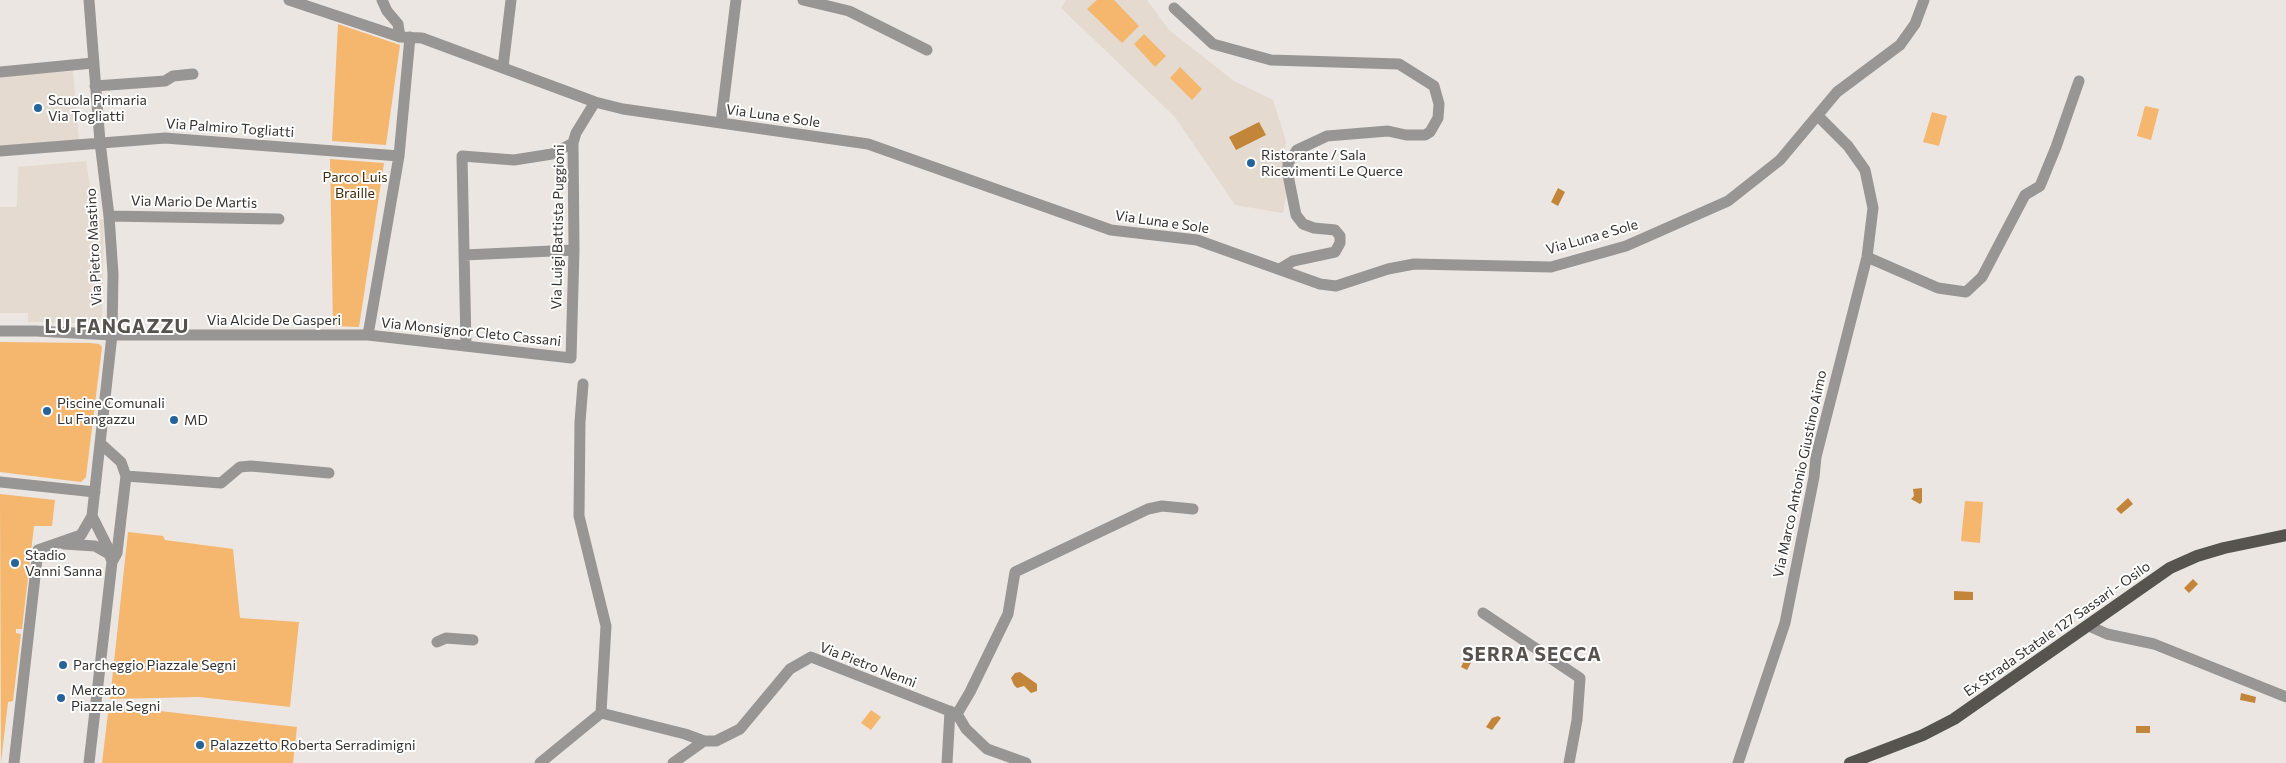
<!DOCTYPE html>
<html>
<head>
<meta charset="utf-8">
<style>
  body { margin:0 }
  canvas { display:block; background:#ebe6e1 }
</style>
</head>
<body>
<canvas width="2286" height="763"></canvas>
<script>
const context = document.querySelector('canvas').getContext('2d');
context.lineJoin = 'round';
function fill(path, color) { context.fillStyle = color; context.fill(path, 'evenodd'); }
const shape = rows => new Path2D(rows.map(r => 'M' + r).join(''));
function strokePath(path, color, width, dash) { context.strokeStyle = color; context.lineWidth = width; context.lineCap = dash ? 'butt' : 'round'; context.setLineDash(dash || []); context.stroke(path); }
function drawText(font, color, halo, rows, align = 'center') {
  context.font = font + ' Commissioner,sans-serif'; context.lineWidth = 4; context.setLineDash([]); context.textBaseline = 'middle'; context.strokeStyle = halo; context.fillStyle = color; for (const [text, x, y, turn = 0] of rows) {
    context.save(); context.translate(x, y); context.rotate((+turn || 0) * Math.PI / 180); context.textAlign = isNaN(turn) ? turn : align; if (halo) context.strokeText(text, 0, 0); context.fillText(text, 0, 0); context.restore();
  }
}
fill(shape([
  [1066,0,1147,0,1169,30,1234,81,1273,100,1286,141,1284,158,1288,175,1287,192,1283,213,1235,205,1175,117,1061,8],
  [73,71,79,140,0,146,0,76],
  [86,161,95,218,104,220,102,317,96,324,37,322,28,322,28,313,0,313,0,207,17,207,18,167]
]), '#e4dacf');
fill(shape([
  [1097,0,1114,0,1139,26,1122,43,1087,9],
  [338,24,400,45,386,145,332,141],
  [1144,34,1166,56,1155,67,1134,44],
  [1180,67,1202,89,1192,100,1170,78],
  [2145,106,2159,109,2151,140,2137,136],
  [1932,112,1947,116,1939,146,1923,142],
  [330,159,384,163,359,327,333,326],
  [0,342,90,343,99,344,102,347,86,477,81,482,0,472],
  [0,494,55,500,52,526,34,526,22,629,16,629,16,633,21,634,13,701,8,702,1,763],
  [1965,501,1983,502,1980,543,1961,541],
  [128,532,163,536,165,540,233,549,240,618,299,622,290,707,199,697,110,699],
  [109,705,297,727,293,763,102,763],
  [871,710,881,717,871,730,861,723]
]), '#f5b66e');
fill(shape([
  [1259,122,1266,135,1236,150,1229,137],
  [1558,188,1565,192,1558,206,1551,202],
  [1922,488,1922,502,1920,504,1911,499,1914,496,1913,489],
  [2128,498,2133,504,2121,514,2116,509],
  [2193,579,2198,584,2189,593,2184,588],
  [1954,591,1973,592,1973,600,1954,600],
  [1468,653,1474,657,1467,670,1461,667],
  [1020,672,1037,684,1037,691,1031,693,1024,686,1017,688,1014,685,1011,678,1015,673],
  [2241,693,2256,697,2255,703,2240,700],
  [1498,716,1501,718,1492,730,1486,727,1492,718],
  [2136,726,2150,726,2150,733,2136,733]
]), '#c28539');
strokePath(shape([
  [289,0,400,37,422,38,595,102,623,109,868,144,1111,230,1197,240,1320,284,1336,286,1388,269,1414,264,1551,267,1626,246,1728,201,1780,160,1837,92,1900,45,1915,24,1924,0],
  [382,0,387,11,398,24,400,37],
  [803,0,849,11,927,50],
  [1174,8,1213,44,1271,60,1399,64,1434,86,1439,104,1438,118,1430,132,1425,135,1406,135,1388,131,1327,136,1297,150,1288,163,1288,175,1296,215,1303,224,1314,228,1335,230,1340,236,1340,243,1335,252,1293,261,1280,269],
  [503,67,511,0],
  [0,72,93,63],
  [95,86,165,81,173,76,193,74],
  [721,123,736,0],
  [0,151,165,138,399,156],
  [109,216,279,219],
  [464,255,574,250],
  [1867,257,1938,288,1966,292,1982,277,2025,195,2040,186,2056,147,2079,81],
  [0,331,36,331,112,335,368,335,571,358,574,250,573,143,576,133,595,102],
  [368,335,399,156,410,37],
  [466,345,462,156,514,160,552,154,573,143],
  [583,384,580,422,579,516,606,626,601,713,685,734,704,741],
  [100,443,121,462,126,476,117,553,112,562],
  [126,476,221,483,240,467,251,466,329,473],
  [0,482,95,492],
  [64,544,95,546,109,554],
  [1483,613,1580,678,1577,720,1569,763],
  [2089,626,2107,634,2154,644,2286,697],
  [437,642,446,638,473,640],
  [957,714,966,729,987,749,1026,763],
  [14,763,38,550,81,535,92,516,112,335,113,274,109,216,100,142,89,0],
  [89,763,112,562,107,546,92,516],
  [540,763,601,713],
  [673,763,704,741,716,741,740,729,790,669,811,657,957,714,970,692,1008,614,1015,572,1148,509,1162,506,1193,509],
  [947,763,950,711],
  [1738,763,1785,623,1814,477,1816,457,1867,257,1873,208,1865,170,1848,146,1818,116]
]), '#989694', 11);
strokePath(shape([
  [1850,763,1923,735,1954,719,2170,568,2197,556,2224,548,2286,535]
]), '#575450', 12);
for (const [x, y, r, color] of [
  [38,108,5,"#25639a"],
  [1251,163,5,"#25639a"],
  [47,411,5,"#25639a"],
  [174,420,5,"#25639a"],
  [15,563,5,"#25639a"],
  [63,665,5,"#25639a"],
  [61,698,5,"#25639a"],
  [200,745,5,"#25639a"]
]) { const dot = new Path2D(); dot.arc(x, y, r, 0, 2 * Math.PI); context.fillStyle = color; context.fill(dot); strokePath(dot, '#fff', 2); }
drawText('14px', '#353331', '#fff', [
  ["Scuola Primaria",48,100],
  ["Via Togliatti",48,116],
  ["Ristorante / Sala",1261,155],
  ["Ricevimenti Le Querce",1261,171],
  ["Piscine Comunali",57,403],
  ["Lu Fangazzu",57,419],
  ["MD",184,420],
  ["Stadio",25,555],
  ["Vanni Sanna",25,571],
  ["Parcheggio Piazzale Segni",73,665],
  ["Mercato",71,690],
  ["Piazzale Segni",71,706],
  ["Palazzetto Roberta Serradimigni",210,745]
], 'left');
drawText('14px', '#353331', '#fff', [
  ["Via Luna e Sole",773,116,8],
  ["Via Palmiro Togliatti",230,128,4],
  ["Via Mario De Martis",194,202,1],
  ["Via Luna e Sole",1162,222,8],
  ["Via Luigi Battista Puggioni",558,227,-89],
  ["Via Luna e Sole",1592,237,-16],
  ["Via Pietro Mastino",94,247,-93],
  ["Via Alcide De Gasperi",274,320],
  ["Via Monsignor Cleto Cassani",471,332,6],
  ["Via Marco Antonio Giustino Aimo",1800,474,-78],
  ["Ex Strada Statale 127 Sassari - Osilo",2057,629,-35],
  ["Via Pietro Nenni",868,665,21]
]);
drawText('14px', '#432908', '#fff', [
  ["Parco Luis",355,177],
  ["Braille",355,193]
]);
context.letterSpacing = '1px';
drawText('bold 19px', '#56524e', '#fff', [
  ["LU FANGAZZU",117,327],
  ["SERRA SECCA",1532,655]
]);
context.letterSpacing = '0px';
</script>
</body>
</html>
